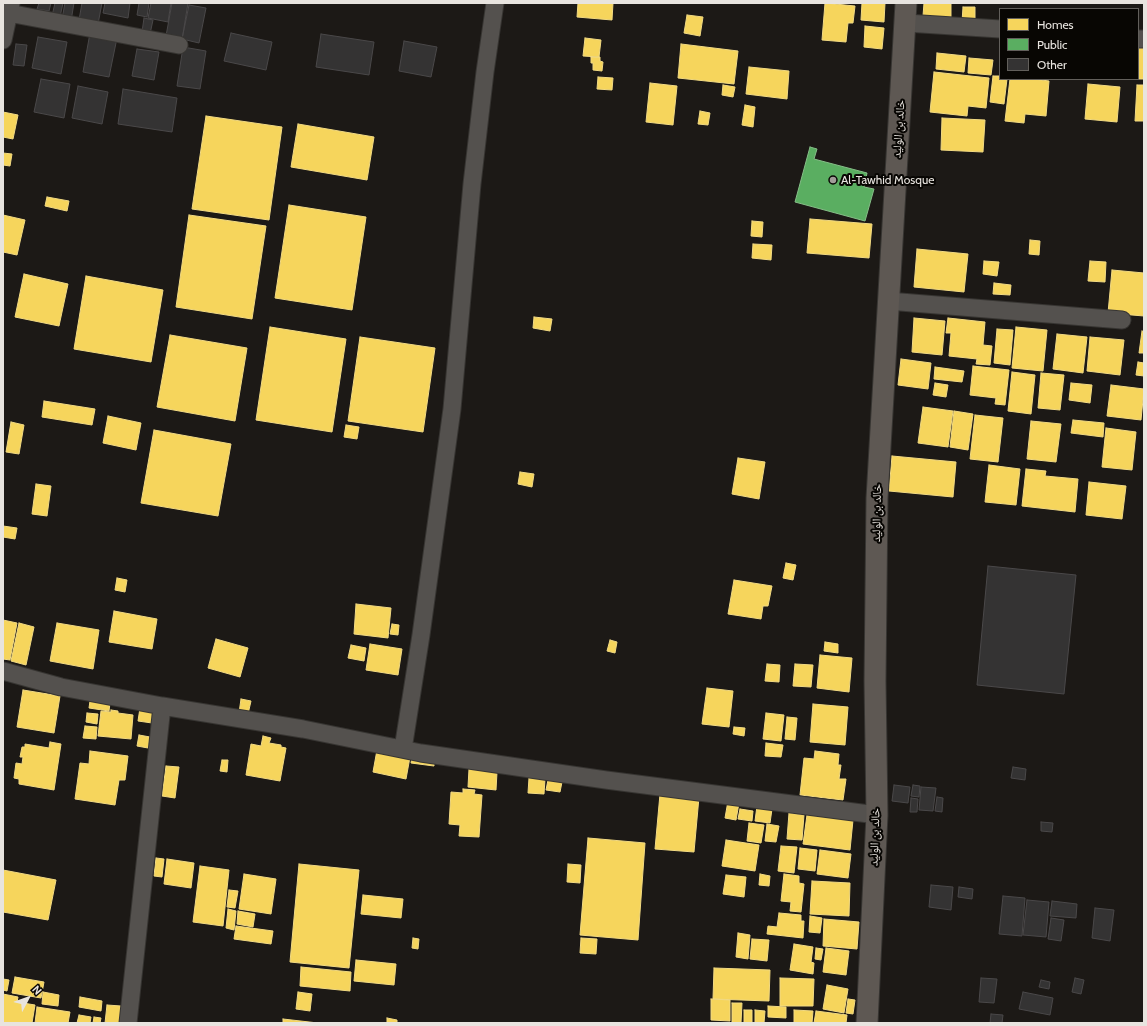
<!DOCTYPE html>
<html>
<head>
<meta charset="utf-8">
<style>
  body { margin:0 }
  #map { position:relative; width:1147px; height:1026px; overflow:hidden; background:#1c1916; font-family:Cabin,sans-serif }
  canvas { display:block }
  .frame { position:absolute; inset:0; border:4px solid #e8e4df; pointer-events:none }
  .legend { position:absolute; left:999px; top:8px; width:140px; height:72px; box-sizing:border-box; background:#080603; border:1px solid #625f5b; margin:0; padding:5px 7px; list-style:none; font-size:12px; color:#e8e4df }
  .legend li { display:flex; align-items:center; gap:8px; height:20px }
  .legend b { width:20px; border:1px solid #625f5b }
  .north { position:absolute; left:8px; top:978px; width:40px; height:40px; -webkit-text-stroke:3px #080603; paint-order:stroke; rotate:49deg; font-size:11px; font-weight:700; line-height:16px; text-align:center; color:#e8e4df }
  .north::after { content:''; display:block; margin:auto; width:14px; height:18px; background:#e8e4df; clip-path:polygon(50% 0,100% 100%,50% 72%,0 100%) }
</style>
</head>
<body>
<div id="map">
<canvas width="1147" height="1026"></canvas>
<div class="frame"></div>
<ul class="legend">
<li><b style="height:11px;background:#f6d55c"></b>Homes</li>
<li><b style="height:11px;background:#5aae61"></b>Public</li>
<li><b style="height:11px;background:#343333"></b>Other</li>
</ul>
<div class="north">N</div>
</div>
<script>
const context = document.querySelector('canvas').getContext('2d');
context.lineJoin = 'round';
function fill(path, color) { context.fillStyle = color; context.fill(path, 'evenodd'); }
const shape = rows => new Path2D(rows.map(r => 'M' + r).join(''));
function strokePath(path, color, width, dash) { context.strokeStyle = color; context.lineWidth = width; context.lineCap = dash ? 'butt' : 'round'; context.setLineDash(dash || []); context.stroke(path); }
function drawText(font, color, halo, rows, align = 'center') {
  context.font = font + ' Cabin,"Noto Naskh Arabic",sans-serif'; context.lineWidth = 4; context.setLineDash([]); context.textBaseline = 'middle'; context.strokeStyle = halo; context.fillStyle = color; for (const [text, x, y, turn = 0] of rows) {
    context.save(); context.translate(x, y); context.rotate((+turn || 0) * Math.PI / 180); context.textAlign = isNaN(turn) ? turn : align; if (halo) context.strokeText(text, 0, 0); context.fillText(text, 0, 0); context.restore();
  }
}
const homes = shape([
  [578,3,613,3,612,20,577,17,578,3],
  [825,3,855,6,853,23,848,23,846,42,822,40,825,3],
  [862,3,885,3,884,22,861,20,862,3],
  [924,3,951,3,951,17,923,16,924,3],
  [963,7,975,7,975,22,962,22,963,7],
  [687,15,703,17,700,36,684,33,687,15],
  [865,26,884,28,882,49,864,47,865,26],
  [585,38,601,40,599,57,583,56,585,38],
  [681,44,738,51,734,84,678,78,681,44],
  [1138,48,1144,48,1144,79,1138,79,1138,48],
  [937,53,966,56,964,72,936,69,937,53],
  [591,57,600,57,600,61,603,62,602,71,593,70,593,63,591,63,591,57],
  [969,58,993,60,991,75,968,73,969,58],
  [749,67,789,71,787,99,746,94,749,67],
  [934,72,989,78,986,108,968,106,967,116,930,112,934,72],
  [993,76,1000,76,1000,79,1007,79,1004,104,990,102,993,76],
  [598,77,613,78,612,90,597,89,598,77],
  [1010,79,1034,79,1049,81,1046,116,1025,114,1024,123,1005,121,1010,79],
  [650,83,677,86,673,125,646,122,650,83],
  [1088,84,1120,87,1117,122,1085,119,1088,84],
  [723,85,735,87,733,97,722,95,723,85],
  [1137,85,1144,85,1144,121,1135,121,1137,85],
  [745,105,755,107,753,127,742,125,745,105],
  [700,111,710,113,708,125,698,124,700,111],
  [3,112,18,115,13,139,3,137,3,112],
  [206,116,282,127,269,220,192,209,206,116],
  [942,118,985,120,983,152,941,150,942,118],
  [298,124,374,137,367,180,291,167,298,124],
  [3,153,12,154,10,166,3,165,3,153],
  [47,197,69,201,67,211,45,206,47,197],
  [289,205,366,217,352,310,275,298,289,205],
  [3,215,25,220,17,255,3,252,3,215],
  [189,215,266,226,252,319,176,307,189,215],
  [810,219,872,224,869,258,807,253,810,219],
  [752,221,763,222,762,237,751,236,752,221],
  [1030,240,1040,241,1039,255,1029,254,1030,240],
  [753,244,772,245,771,260,752,258,753,244],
  [917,249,968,254,964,292,914,287,917,249],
  [984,261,999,262,997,276,983,274,984,261],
  [1090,261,1106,262,1105,282,1088,281,1090,261],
  [1112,270,1144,273,1144,316,1108,313,1112,270],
  [24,274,68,284,59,326,15,317,24,274],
  [86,276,163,290,151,362,74,349,86,276],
  [994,283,1011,285,1010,295,993,294,994,283],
  [534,317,552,319,550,331,533,328,534,317],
  [914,318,945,321,942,355,912,352,914,318],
  [948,318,985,322,983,345,992,346,990,365,976,364,977,359,949,356,951,333,946,333,948,318],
  [270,327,346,339,332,432,256,420,270,327],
  [1016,327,1047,330,1043,371,1012,368,1016,327],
  [997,329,1013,330,1010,365,994,363,997,329],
  [1142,331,1144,332,1144,353,1139,353,1142,331],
  [1057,334,1087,337,1083,373,1053,369,1057,334],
  [170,335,247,348,235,421,157,407,170,335],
  [360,337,435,348,423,432,348,421,360,337],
  [1090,337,1124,340,1120,375,1087,371,1090,337],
  [901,359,931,363,928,389,898,385,901,359],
  [1138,362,1144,363,1144,376,1136,375,1138,362],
  [973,366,1009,370,1005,405,995,404,996,398,970,395,973,366],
  [935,367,964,371,962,382,934,379,935,367],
  [1012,372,1035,375,1031,414,1008,411,1012,372],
  [1041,373,1064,375,1060,410,1038,408,1041,373],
  [935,383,948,385,946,397,933,395,935,383],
  [1071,383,1092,385,1090,403,1069,400,1071,383],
  [1111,385,1144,389,1141,420,1107,416,1111,385],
  [44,401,95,409,92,425,42,417,44,401],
  [923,407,953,411,948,447,918,443,923,407],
  [954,411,973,414,968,450,950,447,954,411],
  [975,415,1003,418,998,462,970,459,975,415],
  [108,416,141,423,136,450,103,443,108,416],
  [1073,420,1104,423,1103,437,1071,433,1073,420],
  [1031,421,1061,424,1056,462,1027,459,1031,421],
  [11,422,24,425,19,454,6,452,11,422],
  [346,425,359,427,357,439,344,437,346,425],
  [1106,428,1136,432,1132,470,1102,467,1106,428],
  [154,430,231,444,218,516,141,503,154,430],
  [892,456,956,462,953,497,889,491,892,456],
  [738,458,765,462,759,499,732,494,738,458],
  [989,465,1020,469,1016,505,985,502,989,465],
  [1026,469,1046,471,1045,476,1078,479,1075,512,1022,506,1026,469],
  [520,472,534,474,532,487,518,484,520,472],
  [1089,482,1126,486,1122,519,1086,515,1089,482],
  [36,484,51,486,47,516,32,514,36,484],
  [3,526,17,528,15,539,3,537,3,526],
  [786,563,796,565,793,580,783,578,786,563],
  [117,578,127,580,125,592,115,590,117,578],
  [734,580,772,586,768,606,763,606,761,619,728,614,734,580],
  [356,604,391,608,388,638,354,634,356,604],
  [114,611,157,619,152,649,109,642,114,611],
  [3,620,17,623,10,660,3,659,3,620],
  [19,623,34,627,26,665,11,661,19,623],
  [57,623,99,630,93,669,50,661,57,623],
  [392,624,399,625,398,635,390,634,392,624],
  [216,639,248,648,240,677,208,668,216,639],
  [610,640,617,642,615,653,607,651,610,640],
  [825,642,838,644,838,653,824,651,825,642],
  [370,644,402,649,398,675,366,670,370,644],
  [351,645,366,648,364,661,348,658,351,645],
  [820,655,852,658,849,692,817,688,820,655],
  [767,664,780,665,779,682,765,681,767,664],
  [795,664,813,665,811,687,793,686,795,664],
  [707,688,733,691,729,727,702,724,707,688],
  [23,690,60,696,54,733,17,727,23,690],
  [241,699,251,701,248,714,239,713,241,699],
  [90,701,110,703,109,711,89,708,90,701],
  [813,704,848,707,845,745,810,742,813,704],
  [140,708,154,711,152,723,138,721,140,708],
  [111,710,118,711,118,713,133,715,131,739,98,736,101,711,111,712,111,710],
  [87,713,98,714,97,724,86,722,87,713],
  [766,713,784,715,781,741,763,739,766,713],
  [787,717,797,718,795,740,785,739,787,717],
  [85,726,97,727,96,739,83,738,85,726],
  [734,727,745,728,744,736,733,734,734,727],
  [139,735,150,737,148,748,137,746,139,735],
  [263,736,271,738,269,743,281,745,281,747,286,748,280,781,246,775,251,744,261,746,263,736],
  [50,742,61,744,54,790,19,784,19,779,14,778,16,763,22,764,23,757,20,757,22,747,25,747,25,744,49,748,50,742],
  [766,743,783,745,781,757,765,756,766,743],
  [377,750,410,757,406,779,373,772,377,750],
  [90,751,128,756,125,780,119,780,115,805,75,799,80,763,89,764,90,751],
  [815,751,839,754,838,765,841,765,839,779,846,779,843,800,800,795,804,758,814,759,815,751],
  [412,757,434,760,434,766,411,763,412,757],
  [222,760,228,760,227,772,220,771,222,760],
  [166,766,179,767,175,798,162,796,166,766],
  [469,769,497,772,496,790,468,787,469,769],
  [529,778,545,779,544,794,528,793,529,778],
  [548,780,562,782,560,792,546,790,548,780],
  [463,789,475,790,474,794,482,795,479,837,459,836,460,825,449,824,451,792,463,793,463,789],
  [660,794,699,797,694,852,655,849,660,794],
  [728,801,739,803,736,820,725,818,728,801],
  [757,806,772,809,770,823,755,821,757,806],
  [740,809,753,811,752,821,738,819,740,809],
  [789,813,804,815,802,840,787,839,789,813],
  [807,815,853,820,850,850,803,844,807,815],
  [749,823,764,825,761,843,747,841,749,823],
  [767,824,779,826,776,842,765,841,767,824],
  [588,838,645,843,638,940,580,935,588,838],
  [726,840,759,845,755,871,722,866,726,840],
  [781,846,797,847,794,873,778,871,781,846],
  [800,848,817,850,815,871,798,869,800,848],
  [820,850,851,854,848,878,817,874,820,850],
  [156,858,164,859,162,877,154,876,156,858],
  [167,859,194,863,191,888,164,884,167,859],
  [299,864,359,870,349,968,290,962,299,864],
  [568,864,581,865,580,883,567,882,568,864],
  [200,866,229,870,223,926,193,922,200,866],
  [3,870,56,880,48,920,3,912,3,870],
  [244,874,276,879,271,914,239,909,244,874],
  [760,874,770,876,769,886,759,885,760,874],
  [784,874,799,876,799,883,804,884,801,912,790,911,791,902,781,901,784,874],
  [726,875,746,877,744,897,723,894,726,875],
  [812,881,850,883,849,916,810,914,812,881],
  [229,890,238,891,235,908,227,907,229,890],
  [363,895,403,899,401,918,361,914,363,895],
  [228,909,236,911,234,930,226,928,228,909],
  [238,911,255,914,253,927,237,924,238,911],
  [779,913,801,915,801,921,804,921,803,938,767,934,768,926,777,927,779,913],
  [810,916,822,918,820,933,809,932,810,916],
  [824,919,859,922,857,949,823,946,824,919],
  [236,926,273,931,271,944,234,939,236,926],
  [738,933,750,935,748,959,736,957,738,933],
  [413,938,419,939,418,949,412,948,413,938],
  [581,938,597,939,596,954,580,953,581,938],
  [752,939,769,940,767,961,750,959,752,939],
  [794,944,813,947,811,962,814,963,813,974,790,970,794,944],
  [816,948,823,949,821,960,815,959,816,948],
  [826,948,849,951,846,975,823,972,826,948],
  [356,960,396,964,394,985,354,981,356,960],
  [301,967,351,972,350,991,300,986,301,967],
  [714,968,770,970,769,1001,713,999,714,968],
  [15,977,44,982,41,998,12,993,15,977],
  [780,978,814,979,813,1006,780,1006,780,978],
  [3,979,9,980,7,991,3,990,3,979],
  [827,985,848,989,844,1013,823,1009,827,985],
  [43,992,59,995,58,1006,42,1004,43,992],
  [298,992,312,994,310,1011,296,1009,298,992],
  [3,994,18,997,17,1002,35,1005,32,1023,3,1023,3,994],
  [80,997,102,1001,101,1011,79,1007,80,997],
  [711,999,730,1000,730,1021,711,1020,711,999],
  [848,999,855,1000,853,1014,846,1013,848,999],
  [732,1003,742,1003,741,1023,732,1023,732,1003],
  [107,1005,121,1006,120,1023,105,1023,107,1005],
  [768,1006,786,1007,786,1018,768,1017,768,1006],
  [37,1007,70,1012,68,1023,35,1023,37,1007],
  [744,1010,752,1010,752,1023,744,1023,744,1010],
  [755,1010,765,1011,764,1023,755,1023,755,1010],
  [794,1010,813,1011,812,1023,794,1023,794,1010],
  [816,1011,847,1015,846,1023,814,1023,816,1011],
  [79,1015,91,1017,90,1023,77,1023,79,1015],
  [94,1017,101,1018,100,1023,93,1023,94,1017],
  [387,1018,397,1020,397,1023,387,1023,387,1018],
  [283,1019,318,1023,283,1023,283,1019]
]);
fill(homes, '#f6d55c');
strokePath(homes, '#f2da83', 1);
const public = shape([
  [810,147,817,149,814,159,867,173,864,187,874,189,865,221,795,202,810,147]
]);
fill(public, '#5aae61');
strokePath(public, '#85be87', 1);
const building = shape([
  [39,3,51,3,49,11,37,9,39,3],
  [55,3,63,3,60,17,52,16,55,3],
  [65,3,74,3,71,21,62,19,65,3],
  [82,3,102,3,98,24,79,20,82,3],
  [105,3,130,3,128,18,103,13,105,3],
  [139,3,149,3,147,17,137,15,139,3],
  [151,3,171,3,168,22,148,18,151,3],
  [172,3,188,3,182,40,166,36,172,3],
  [189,5,206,8,199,43,182,39,189,5],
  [144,18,153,20,150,34,142,32,144,18],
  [90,33,117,38,109,77,83,72,90,33],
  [231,33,272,42,266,70,224,61,231,33],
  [321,34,374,42,369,75,316,67,321,34],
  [38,37,67,42,61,74,32,68,38,37],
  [404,41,437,47,431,77,399,71,404,41],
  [16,44,27,45,24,66,13,65,16,44],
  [183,47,206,51,200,89,177,86,183,47],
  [137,49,159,52,154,80,132,76,137,49],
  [41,79,70,84,64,118,34,112,41,79],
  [78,86,108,92,102,124,72,118,78,86],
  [123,89,177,98,172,132,118,124,123,89],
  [988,566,1076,575,1064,694,977,685,988,566],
  [1013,767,1026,769,1025,780,1011,778,1013,767],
  [894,785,910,787,908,803,892,801,894,785],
  [913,785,920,786,919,797,911,796,913,785],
  [921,787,936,788,933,811,919,810,921,787],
  [937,797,943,798,942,812,935,811,937,797],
  [911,798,918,799,917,812,910,812,911,798],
  [1041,822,1053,823,1052,832,1041,831,1041,822],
  [931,885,953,887,951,910,929,907,931,885],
  [959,887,973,889,972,899,958,897,959,887],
  [1003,896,1025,898,1022,936,999,934,1003,896],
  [1027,900,1049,902,1046,937,1023,935,1027,900],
  [1052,901,1077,904,1076,918,1050,916,1052,901],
  [1095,908,1114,910,1110,941,1092,938,1095,908],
  [1051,918,1064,920,1061,941,1048,939,1051,918],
  [981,978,997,979,994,1003,979,1002,981,978],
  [1075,978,1084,980,1081,994,1072,992,1075,978],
  [1041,980,1050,982,1049,989,1039,987,1041,980],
  [1023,992,1053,998,1050,1015,1019,1009,1023,992],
  [991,1014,1003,1015,1002,1023,990,1023,991,1014]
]);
fill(building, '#343333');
strokePath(building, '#4a4849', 1);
const minor = shape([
  [3,12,179,45],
  [906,23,1000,29],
  [1138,39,1144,39],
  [3,40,11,3],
  [888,301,1122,320],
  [3,671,61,687,162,706,303,729,421,753,606,780,877,815],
  [403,749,421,635,452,409,472,184,485,72,495,3],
  [128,1023,162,706]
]);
const major = shape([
  [867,1023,877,815,875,681,877,498,906,3]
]);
strokePath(minor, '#373532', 19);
strokePath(major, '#373532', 23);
strokePath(minor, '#54514e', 17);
strokePath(major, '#5e5853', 21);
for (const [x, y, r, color] of [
  [833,180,4,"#a19d99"]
]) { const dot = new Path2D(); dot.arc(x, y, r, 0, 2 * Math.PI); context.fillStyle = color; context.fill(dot); strokePath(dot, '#080603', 1.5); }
drawText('12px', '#e8e4df', '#080603', [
  ["خالد بن الوليد",899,129,-86],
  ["خالد بن الوليد",877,513,-89],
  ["خالد بن الوليد",875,837,-88]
]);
drawText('12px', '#e8e4df', '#080603', [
  ["Al-Tawhid Mosque",841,180]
], 'left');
</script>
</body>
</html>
